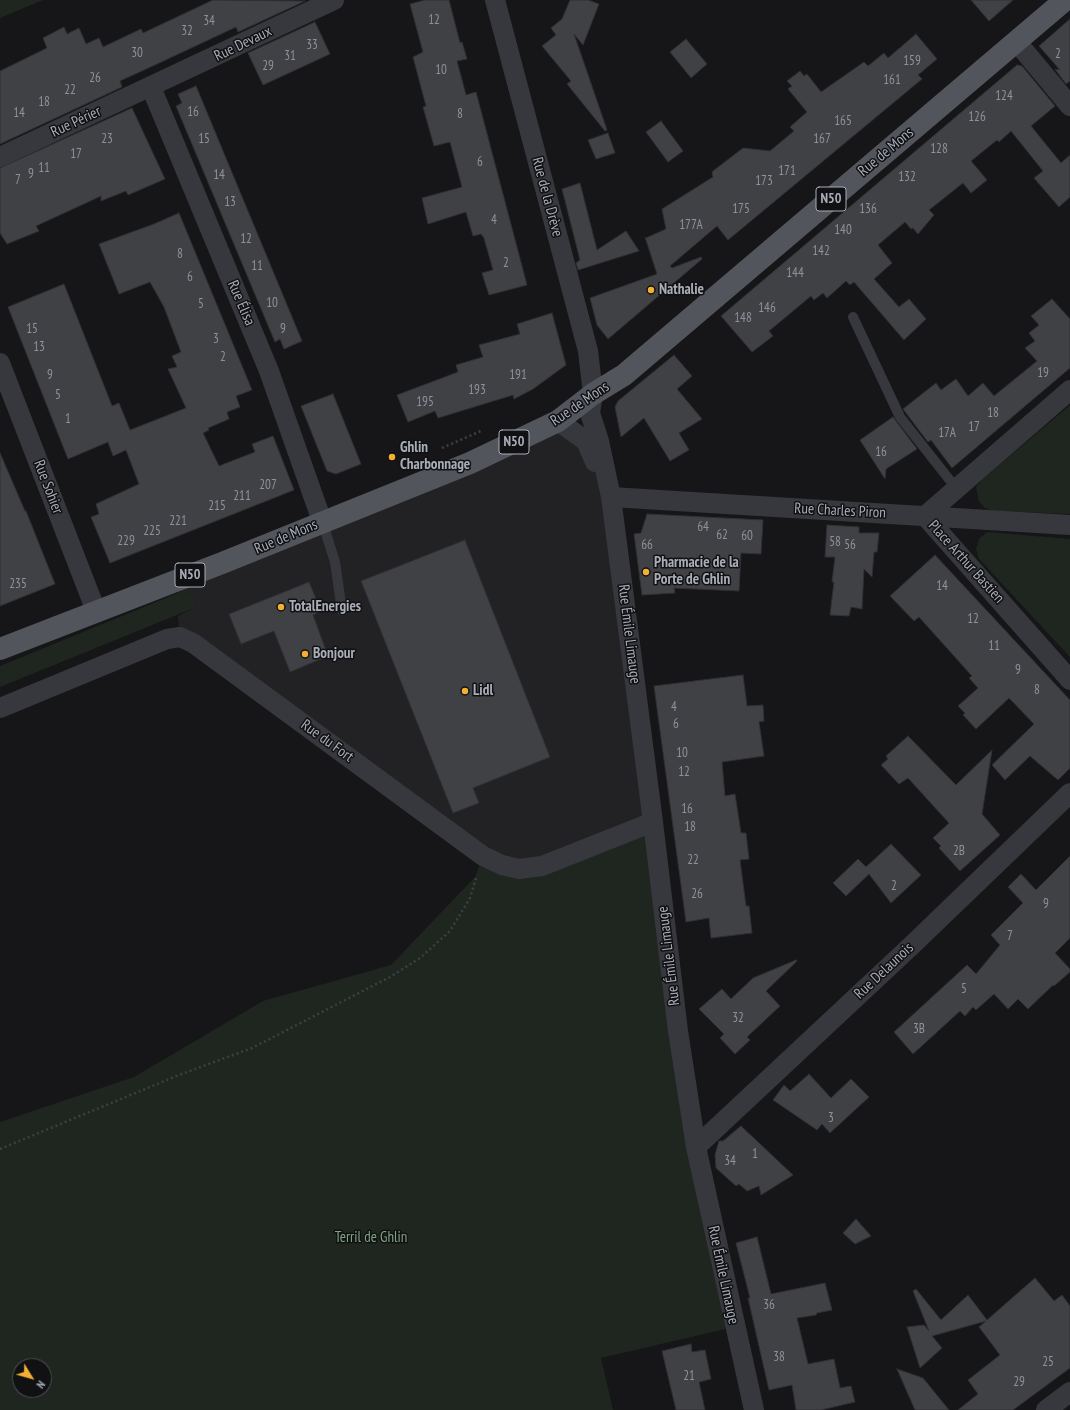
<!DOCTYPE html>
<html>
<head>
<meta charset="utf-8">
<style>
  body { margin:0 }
  #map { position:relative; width:1070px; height:1410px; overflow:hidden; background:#161618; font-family:"PT Sans Narrow",sans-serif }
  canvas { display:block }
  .north { position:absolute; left:12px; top:1358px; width:40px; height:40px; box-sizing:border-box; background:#111113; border:1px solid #4d4f55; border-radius:50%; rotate:127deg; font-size:11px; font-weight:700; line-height:16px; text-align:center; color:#a8adb8 }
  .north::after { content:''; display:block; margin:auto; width:14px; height:18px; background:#f2b134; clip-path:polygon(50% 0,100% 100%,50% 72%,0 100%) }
</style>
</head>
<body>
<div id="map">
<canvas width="1070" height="1410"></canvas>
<div class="north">N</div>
</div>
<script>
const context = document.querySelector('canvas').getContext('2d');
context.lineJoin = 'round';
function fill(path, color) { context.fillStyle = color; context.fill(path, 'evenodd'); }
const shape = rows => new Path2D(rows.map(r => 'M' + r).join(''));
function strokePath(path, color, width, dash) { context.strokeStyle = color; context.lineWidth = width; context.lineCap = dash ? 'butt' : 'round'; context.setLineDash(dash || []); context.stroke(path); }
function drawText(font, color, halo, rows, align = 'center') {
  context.font = font + ' "PT Sans Narrow",sans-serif'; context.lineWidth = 3; context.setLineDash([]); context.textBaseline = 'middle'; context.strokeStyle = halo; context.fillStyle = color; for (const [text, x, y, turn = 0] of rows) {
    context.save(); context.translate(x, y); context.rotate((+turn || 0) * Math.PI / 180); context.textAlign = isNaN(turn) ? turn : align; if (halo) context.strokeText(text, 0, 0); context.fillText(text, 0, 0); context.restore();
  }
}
fill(shape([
  [558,421,586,441,611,497,653,822,519,869,180,637,178,616,194,608,183,591,176,594,222,563]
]), '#222225');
fill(shape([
  [0,0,43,0,0,18],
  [1070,405,1070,514,993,511,985,508,979,501,976,487,983,479],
  [987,532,1070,539,1070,657,979,559,976,549,979,539],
  [183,591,190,595,195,601,194,608,0,687,0,666],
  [653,822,734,1327,601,1358,613,1410,0,1410,0,1122,134,1077,263,1001,391,965,475,877,483,856,519,869],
  [20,1366,44,1366,44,1390,20,1390]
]), '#1e261f');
const building = shape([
  [213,0,305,1,238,32,236,27,157,64,120,81,122,87,0,144,0,71,47,48,43,38,64,27,67,34,79,28,86,44,99,38,103,47,141,29,143,33,213,0],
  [425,0,449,0,460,43,462,42,467,59,457,61,466,95,476,92,527,285,489,295,482,273,493,270,484,238,481,234,473,236,466,212,428,224,422,198,462,187,450,142,434,146,423,107,426,106,413,57,423,52,410,4,425,0],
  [570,0,588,0,599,4,583,45,574,34,607,130,605,131,567,84,571,81,542,46,556,35,551,28,562,19,570,0],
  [971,0,1013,0,989,21,971,0],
  [1070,19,1070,81,1066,84,1055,69,1060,70,1039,46,1070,19],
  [315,22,330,54,263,85,248,53,315,22],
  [916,34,937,59,918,75,922,79,728,240,717,226,670,266,672,268,701,257,702,259,608,339,597,325,590,298,657,274,645,237,646,238,666,229,662,209,713,177,712,173,713,171,743,148,770,151,794,131,790,127,807,112,788,89,792,86,787,81,800,71,804,76,807,74,821,92,864,62,868,66,884,53,888,58,916,34],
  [686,39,707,64,691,78,670,52,686,39],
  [1017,65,1022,66,1055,106,1031,126,1061,163,1070,155,1070,197,1059,207,1034,178,1043,171,1011,131,999,142,997,140,971,161,987,180,971,193,963,183,929,210,934,215,918,234,913,228,911,229,905,222,878,245,892,263,874,279,899,307,909,299,926,319,904,340,854,282,850,285,846,281,827,298,823,293,814,300,811,296,769,331,773,336,752,352,721,316,1017,65],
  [196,86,302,341,284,349,280,339,275,342,176,106,182,103,178,94,196,86],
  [132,108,165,179,128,195,126,191,101,201,101,196,36,226,39,231,7,244,0,233,0,168,132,108],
  [661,121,683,151,668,162,646,132,661,121],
  [608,133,615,153,596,159,588,140,608,133],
  [580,183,597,250,626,231,639,251,578,270,576,263,580,260,562,189,580,183],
  [179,213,252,390,236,396,240,407,227,412,229,419,208,428,209,430,203,433,219,466,255,452,252,444,273,436,294,490,110,563,91,517,99,514,96,504,139,484,126,450,113,456,108,442,68,459,8,307,64,284,112,406,119,403,130,430,186,408,168,369,177,367,172,356,181,352,164,307,150,282,119,294,99,244,154,224,179,213],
  [1052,299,1070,319,1070,368,952,468,931,440,928,442,903,409,936,383,941,390,956,379,968,396,983,383,994,396,1037,361,1025,348,1035,341,1029,333,1039,325,1031,316,1052,299],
  [552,313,566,365,533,389,514,399,513,395,438,418,435,411,408,422,397,395,458,372,456,365,483,357,479,345,520,334,517,324,552,313],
  [674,355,692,376,677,389,702,419,679,433,689,450,670,461,644,418,621,437,615,407,618,401,674,355],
  [333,394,361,464,336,474,327,471,301,406,333,394],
  [893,417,917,449,886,469,885,479,860,440,893,417],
  [0,453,25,511,26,511,55,584,0,606,0,453],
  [647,514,763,520,761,554,741,553,739,591,674,588,675,593,642,595,634,534,641,533,647,514],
  [827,525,859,527,859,533,879,533,877,552,874,552,872,577,864,569,862,609,851,607,849,616,830,615,834,582,832,582,835,557,825,557,827,525],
  [465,540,550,757,473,788,479,803,453,813,361,581,465,540],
  [935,555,1070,700,1070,768,1058,780,1030,756,1005,780,992,765,1034,724,1009,698,976,729,963,715,965,713,958,706,978,688,969,678,972,676,919,617,914,621,890,596,935,555],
  [309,582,321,611,313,615,328,656,290,672,274,631,241,644,229,614,309,582],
  [743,675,747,706,763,705,764,721,759,722,764,756,722,762,725,796,735,794,741,833,746,833,749,859,740,860,746,906,749,906,752,933,711,938,709,918,686,922,654,686,743,675],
  [908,736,956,785,992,750,982,814,1000,835,960,871,939,848,941,846,933,838,949,823,908,778,899,784,881,765,888,759,886,756,908,736],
  [891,844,921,875,891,903,869,874,846,896,833,883,858,859,866,867,891,844],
  [1070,856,1070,938,1055,953,1070,969,1070,972,1054,986,1053,985,1028,1009,1018,999,1008,1009,994,994,976,1010,973,1007,965,1016,960,1011,913,1054,894,1032,967,965,976,974,1000,945,991,935,1023,903,1008,887,1021,874,1036,890,1070,856],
  [796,960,797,961,766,991,780,1006,747,1037,750,1040,735,1054,720,1038,724,1034,699,1009,722,989,731,999,753,978,796,960],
  [809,1074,831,1098,851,1079,869,1097,830,1133,822,1124,817,1130,773,1100,784,1085,790,1091,809,1074],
  [741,1126,793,1175,761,1195,759,1186,747,1191,739,1184,736,1186,716,1168,715,1155,719,1141,723,1141,741,1126],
  [856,1219,871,1236,855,1244,843,1233,856,1219],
  [757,1237,771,1294,825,1283,832,1310,817,1313,816,1315,797,1318,808,1364,834,1359,840,1388,851,1386,855,1402,821,1410,796,1410,792,1385,769,1390,748,1298,750,1298,736,1243,757,1237],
  [1035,1278,1054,1301,1062,1295,1070,1306,1070,1368,1013,1410,958,1410,978,1394,968,1380,1000,1355,979,1327,986,1321,932,1336,942,1348,920,1368,907,1327,924,1325,929,1331,913,1291,916,1289,941,1320,968,1295,987,1320,1035,1278],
  [691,1344,692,1352,705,1350,711,1379,699,1382,705,1410,676,1410,662,1351,691,1344],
  [897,1369,923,1378,949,1410,915,1410,897,1369]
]);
fill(building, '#404145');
strokePath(building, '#303034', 1);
strokePath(shape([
  [442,448,481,431],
  [0,1149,179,1075,252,1048,390,977,420,958,450,931,470,898,477,875]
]), '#3d3f44', 2.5, [2, 3]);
strokePath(shape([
  [853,317,900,417,956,488],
  [322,521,335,562,342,611]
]), '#37383d', 10);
strokePath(shape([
  [495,0,588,351,593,394,590,413,599,441,611,497,653,822,678,1031,696,1147,754,1410],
  [1016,41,1070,106],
  [151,87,269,371,322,521],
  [0,157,334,0],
  [0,363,96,611],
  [1070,390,925,516,1070,680],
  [558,421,586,441,595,462],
  [611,497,1070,525],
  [0,708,167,639,180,637,193,643,483,856,502,865,519,869,542,866,653,822],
  [696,1147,911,946,1070,793],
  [1046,1410,1070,1392]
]), '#37383d', 20);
strokePath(shape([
  [0,649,222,563,470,463,558,421,593,394,624,375,1065,0]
]), '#53555c', 22);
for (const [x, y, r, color] of [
  [651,290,4,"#f2b134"],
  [392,457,4,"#f2b134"],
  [646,572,4,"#f2b134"],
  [281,607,4,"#f2b134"],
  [305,654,4,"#f2b134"],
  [465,691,4,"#f2b134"]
]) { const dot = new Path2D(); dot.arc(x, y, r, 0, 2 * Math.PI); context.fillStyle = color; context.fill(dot); strokePath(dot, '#111113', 1.5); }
drawText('13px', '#8e929b', null, [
  ["12",434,20],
  ["34",209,21],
  ["32",187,31],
  ["33",312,45],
  ["30",137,53],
  ["2",1058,54],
  ["31",290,56],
  ["159",912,61],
  ["29",268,66],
  ["10",441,70],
  ["26",95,78],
  ["161",892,80],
  ["22",70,90],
  ["124",1004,96],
  ["18",44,102],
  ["16",193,112],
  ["14",19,113],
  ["8",460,114],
  ["126",977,117],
  ["165",843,121],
  ["23",107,139],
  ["15",204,139],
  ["167",822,139],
  ["128",939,149],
  ["17",76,154],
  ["6",480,162],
  ["11",44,168],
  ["171",787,171],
  ["9",31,174],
  ["14",219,175],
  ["132",907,177],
  ["7",18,180],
  ["173",764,181],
  ["13",230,202],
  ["175",741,209],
  ["136",868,209],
  ["4",494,220],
  ["177A",691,225],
  ["140",843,230],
  ["12",246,239],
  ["142",821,251],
  ["8",180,254],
  ["2",506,263],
  ["11",257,266],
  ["144",795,273],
  ["6",190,277],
  ["10",272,303],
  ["5",201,304],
  ["146",767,308],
  ["148",743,318],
  ["15",32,329],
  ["9",283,329],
  ["3",216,339],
  ["13",39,347],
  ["2",223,357],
  ["19",1043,373],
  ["9",50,375],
  ["191",518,375],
  ["193",477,390],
  ["5",58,395],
  ["195",425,402],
  ["18",993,413],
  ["1",68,419],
  ["17",974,427],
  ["17A",947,433],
  ["16",881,452],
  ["207",268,485],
  ["211",242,496],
  ["215",217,506],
  ["221",178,521],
  ["64",703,527],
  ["225",152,531],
  ["62",722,535],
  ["60",747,536],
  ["229",126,541],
  ["58",835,542],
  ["66",647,545],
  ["56",850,545],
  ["235",18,584],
  ["14",942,586],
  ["12",973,619],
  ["11",994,646],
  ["9",1018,670],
  ["8",1037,690],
  ["4",674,707],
  ["6",676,724],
  ["10",682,753],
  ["12",684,772],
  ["16",687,809],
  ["18",690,827],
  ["2B",959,851],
  ["22",693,860],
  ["2",894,886],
  ["26",697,894],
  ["9",1046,904],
  ["7",1010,936],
  ["5",964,989],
  ["32",738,1018],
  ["3B",919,1029],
  ["3",831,1118],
  ["1",755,1154],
  ["34",730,1161],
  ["36",769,1305],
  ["38",779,1357],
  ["25",1048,1362],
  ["21",689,1376],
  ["29",1019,1382]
]);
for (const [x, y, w] of [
  [831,199,30],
  [514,442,30],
  [190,575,30]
]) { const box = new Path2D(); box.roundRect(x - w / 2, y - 12, w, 24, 3); context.fillStyle = '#111113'; context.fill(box); strokePath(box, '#a8adb8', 1); }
drawText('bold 14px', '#a8adb8', null, [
  ["N50",831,199],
  ["N50",514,442],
  ["N50",190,575]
]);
drawText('15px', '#a8adb8', '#111113', [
  ["Rue Devaux",243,44,-26],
  ["Rue Périer",76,122,-25],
  ["Rue de Mons",886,152,-40],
  ["Rue de la Drève",547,197,75],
  ["Rue Élisa",241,303,67],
  ["Rue de Mons",580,404,-34],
  ["Rue Sohier",48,487,69],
  ["Rue Charles Piron",840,511,3],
  ["Rue de Mons",286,537,-23],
  ["Place Arthur Bastien",966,562,48],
  ["Rue Émile Limauge",629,634,83],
  ["Rue du Fort",327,741,36],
  ["Rue Émile Limauge",669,956,-97],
  ["Rue Delaunois",884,971,-43],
  ["Rue Émile Limauge",723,1275,78]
]);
drawText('bold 15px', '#a8adb8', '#111113', [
  ["Nathalie",659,290],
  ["Ghlin",400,448],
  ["Charbonnage",400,465],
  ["Pharmacie de la",654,563],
  ["Porte de Ghlin",654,580],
  ["TotalEnergies",289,607],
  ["Bonjour",313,654],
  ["Lidl",473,691]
], 'left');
drawText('15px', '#7fa381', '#111113', [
  ["Terril de Ghlin",371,1238]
]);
</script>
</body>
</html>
